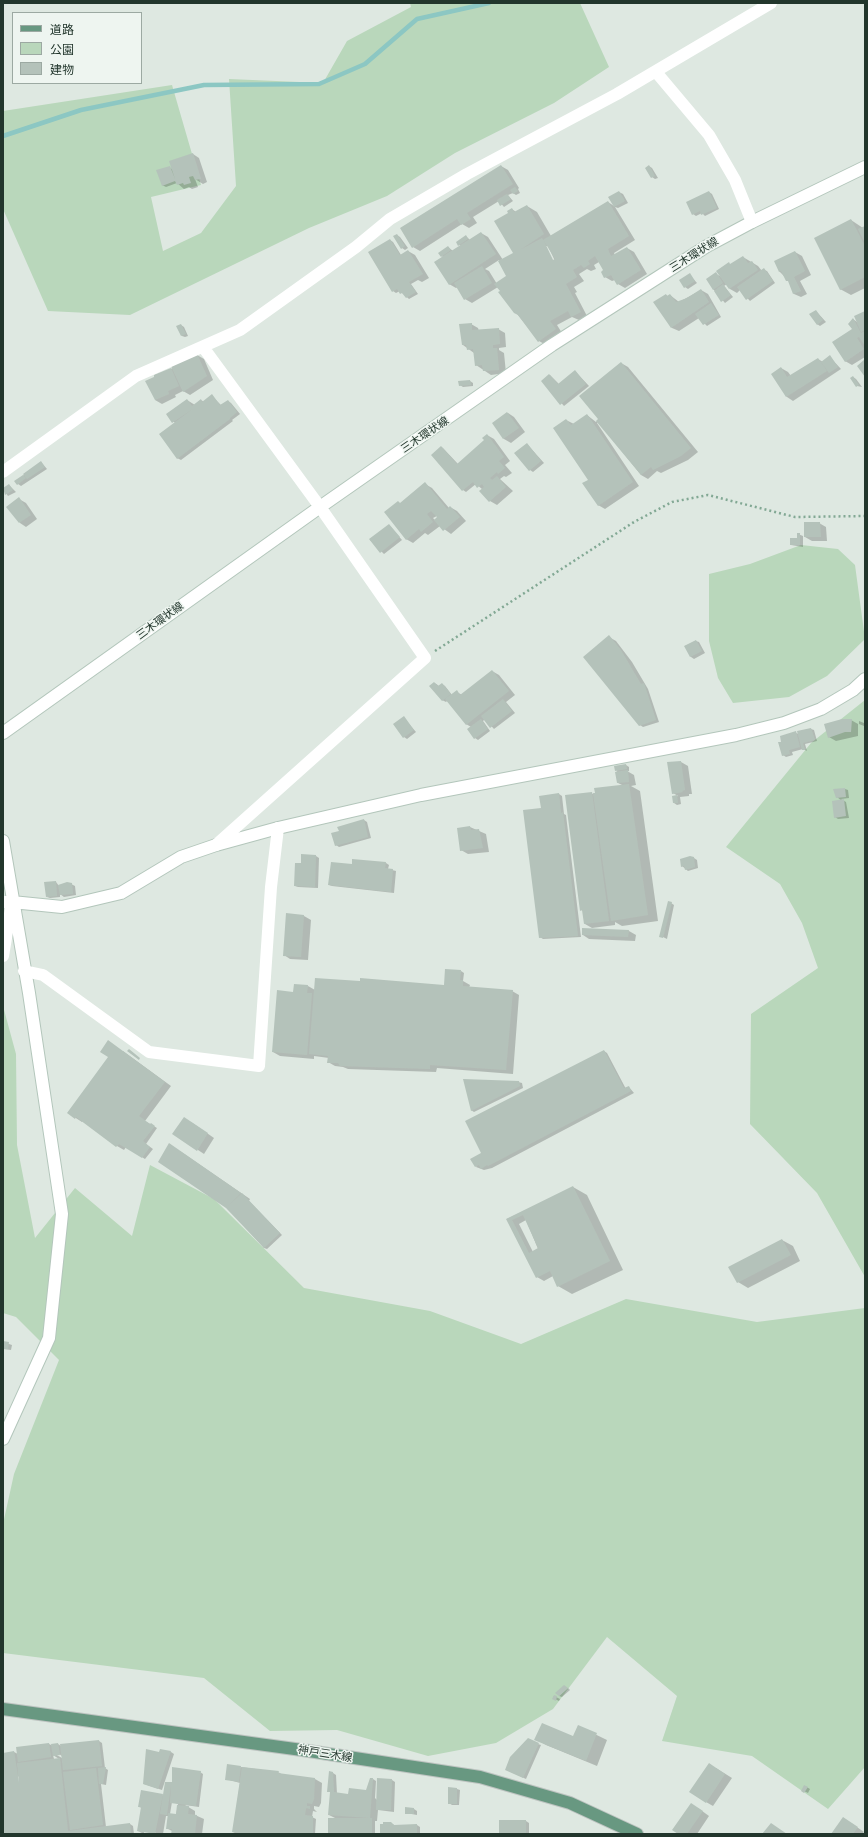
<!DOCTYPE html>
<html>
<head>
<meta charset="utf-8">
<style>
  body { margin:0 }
  #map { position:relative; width:868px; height:1837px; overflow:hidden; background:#dee8e1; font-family:Figtree,"Noto Sans JP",sans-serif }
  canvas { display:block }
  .frame { position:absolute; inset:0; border:4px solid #22362c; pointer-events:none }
  .legend { position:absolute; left:12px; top:12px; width:130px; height:72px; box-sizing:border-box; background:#eef5f0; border:1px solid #9ca9a2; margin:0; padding:5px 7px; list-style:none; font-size:12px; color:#22362c }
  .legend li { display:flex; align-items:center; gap:8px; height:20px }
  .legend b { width:20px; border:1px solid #9ca9a2 }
</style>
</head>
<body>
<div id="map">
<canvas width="868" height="1837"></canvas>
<div class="frame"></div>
<ul class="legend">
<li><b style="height:5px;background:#689881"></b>道路</li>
<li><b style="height:11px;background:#b9d7bb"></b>公園</li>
<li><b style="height:11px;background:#b4c2ba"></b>建物</li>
</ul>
</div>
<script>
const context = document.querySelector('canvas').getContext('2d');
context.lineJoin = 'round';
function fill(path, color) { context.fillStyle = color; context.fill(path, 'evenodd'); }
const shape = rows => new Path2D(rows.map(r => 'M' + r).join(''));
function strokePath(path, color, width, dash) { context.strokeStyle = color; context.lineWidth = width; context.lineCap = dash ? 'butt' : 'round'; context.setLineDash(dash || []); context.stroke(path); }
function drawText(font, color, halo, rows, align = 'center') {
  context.font = font + ' Figtree,"Noto Sans JP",sans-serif'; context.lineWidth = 3; context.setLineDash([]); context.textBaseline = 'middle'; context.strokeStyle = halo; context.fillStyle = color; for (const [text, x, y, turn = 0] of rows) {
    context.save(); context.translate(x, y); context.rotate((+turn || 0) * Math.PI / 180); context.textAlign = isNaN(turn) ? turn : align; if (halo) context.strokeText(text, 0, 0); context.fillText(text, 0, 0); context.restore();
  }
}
fill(shape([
  [410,3,580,3,609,67,554,103,455,153,387,196,309,228,130,315,48,311,3,209,3,111,172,85,201,185,151,197,163,251,201,233,236,186,229,79,323,83,347,41,411,7],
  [801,545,838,549,855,565,865,639,827,676,789,697,733,703,718,678,709,641,709,574,750,564],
  [865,700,865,1277,817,1193,750,1124,751,1014,818,968,802,923,780,884,726,847,811,743],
  [3,1006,16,1054,17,1145,35,1238,75,1188,132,1236,150,1165,214,1199,304,1288,430,1311,521,1344,626,1299,757,1322,865,1308,865,1767,828,1809,752,1756,662,1741,677,1696,607,1637,553,1709,496,1743,428,1756,337,1730,270,1731,204,1678,3,1653,3,1524,14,1474,59,1360,16,1317,3,1313]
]), '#b9d7bb');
fill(shape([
  [193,154,199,158,207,182,203,184,195,179,198,187,192,189,189,187,184,189,177,183,166,187,162,185,169,167,172,169],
  [501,166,508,170,519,188,518,189,520,193,516,195,513,193,508,195,513,201,504,207,499,201,473,217,477,223,469,228,462,224,420,251,413,247],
  [649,166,652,168,658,178,655,179,652,177],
  [619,192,623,194,628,203,618,208,615,207,635,240,614,253,615,255,627,248,634,252,647,274,625,288,618,284,615,280,612,281,605,277,605,271,599,262,594,265,596,269,591,271,587,269,579,274,584,281,574,287,577,292,575,293,587,316,579,320,572,317,557,325,562,333,546,345,539,341,500,293,501,291,498,287,472,303,465,299,458,287,456,288,449,284,443,258,442,256,448,247,453,251,461,246,459,245,466,236,470,240,481,233,488,237,503,260,515,253,510,214,512,209,516,212,527,206,537,212,551,236,608,202,614,206],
  [545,246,548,246,555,261,553,261],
  [499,260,507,276,497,284,489,271,485,269],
  [709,192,712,194,719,209,705,216,702,213,696,216,693,214],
  [851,220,863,228,865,227,865,288,851,295,840,289],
  [397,235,400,237,408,248,405,250,402,248],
  [390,240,393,242,401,255,408,251,415,255,429,278,422,282,418,280,411,284,418,294,409,299,400,291,396,293,393,291],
  [795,252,802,256,811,275,800,281,807,294,801,297,794,294,790,282,779,271],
  [743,257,758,266,762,271,764,270,767,271,775,283,750,301,740,290,737,293,730,289,727,284,724,286,733,297,725,303,713,289,716,274,722,277,731,265],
  [690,275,697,283,688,289,685,287],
  [701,290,708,294,721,317,707,326,699,318,679,331,672,328,655,303,666,295,668,296,670,295,679,302],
  [816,311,826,322,820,326,817,324],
  [865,312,865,357,852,365,845,361,855,333,853,319,857,322],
  [471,324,478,328,479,331,498,329,505,333,506,347,499,348,499,350,504,353,506,373,491,375,476,365,474,353,463,345],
  [181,325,184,327,188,336,185,337,182,336,178,326],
  [197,355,204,359,213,380,190,395,183,391,175,395,176,397,162,404,155,400,155,375,173,368],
  [830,357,841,369,793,401,787,397,772,374,781,368,788,372,791,376,818,359,823,362],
  [621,363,628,367,698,452,688,460,661,473,657,471,648,479,641,475,598,422,597,423,639,486,605,509,598,505,566,420,574,424,587,415,596,422,599,419],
  [575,371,589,386,564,406,542,381,550,375,559,384],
  [853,377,856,379,862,387,857,386],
  [470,381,473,383,473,386,463,387,460,385],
  [212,396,221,405,228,401,231,403,240,414,232,420,233,421,181,460,177,458,175,423,167,415,187,400,195,405,201,400,204,402],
  [508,413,514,417,525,432,511,443,504,439,493,423],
  [487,435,494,439,510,461,505,465,512,473,506,477,504,476,500,479,513,491,497,505,490,501,482,489,476,484,466,492,463,490,442,447,458,464,486,440],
  [527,444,544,463,533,472,530,470],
  [41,462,47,469,21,486,18,484,16,481],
  [425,484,432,488,449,508,450,507,457,511,466,521,451,534,440,526,428,535,425,533,413,543,406,539,398,502,401,504],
  [437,516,438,518,435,520,433,518],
  [9,485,16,492,8,496,3,489],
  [19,499,26,503,37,519,26,527,20,523],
  [819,523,826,527,827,541,812,541,805,537],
  [389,525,402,540,384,554,370,540],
  [798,534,803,536,803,547,791,545,798,539],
  [609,637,616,641,632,662,648,689,659,722,643,727,640,725],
  [696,641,699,642,705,653,694,659,691,657,685,646],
  [492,671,499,675,515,695,506,702,515,713,494,729,485,719,483,721,490,731,478,740,475,738,471,727,466,724,448,700,446,702,442,700,435,683,439,686,442,684,445,686,452,695,457,692,462,695],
  [404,718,416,732,407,739,404,737],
  [851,720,858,724,858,736,836,741,829,737],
  [859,721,864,723,864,726,859,724],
  [811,729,814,730,817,741,805,744,807,751,803,749,792,752,793,755,786,757,783,755,796,733,799,734],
  [681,762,688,766,692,794,689,794,689,796,680,797,681,804,677,805,674,803,673,797,678,796,673,793,668,763],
  [626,765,629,767,629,771,627,771,634,775,636,785,631,786,640,791,658,921,622,926,615,922,615,925,592,928,585,924,583,911,581,910,591,793,593,794,622,785,618,783,619,773,616,771],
  [845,789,848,790,849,798,841,799,846,802,849,818,838,819,835,817,842,801,837,797],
  [559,794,562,796,564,814,566,815,581,937,543,939,540,937,542,809],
  [364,820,367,822,371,838,339,847,336,845,340,832],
  [470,827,486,834,489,852,468,854,461,850],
  [316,856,319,858,318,888,298,887,295,886,302,864],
  [694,858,697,860,698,868,688,871,682,866],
  [353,860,386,863,389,865,388,869,396,871,394,893,332,886,329,885,353,865],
  [56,882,59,886,71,884,75,886,76,895,64,897,60,894,60,897,50,898,47,897],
  [671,903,674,905,667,939,661,936],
  [287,914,304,916,311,920,308,960,290,959,284,955],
  [629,931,636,935,635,941,589,939,583,935],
  [461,971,464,973,463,981,470,985,469,988,512,991,519,995,513,1074,437,1068,436,1072,348,1069,343,1067,335,1066,328,1062,329,1058,314,1056,314,1059,280,1056,273,1052,294,993,308,986,315,990,445,986],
  [123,1051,171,1086,145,1121,157,1128,146,1144,153,1149,145,1159,126,1147,124,1150,117,1146,83,1121,82,1122,68,1113],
  [604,1051,607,1053,626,1089,629,1087,634,1093,492,1168,484,1170,476,1167,483,1153],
  [518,1082,522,1083,523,1088,474,1112,471,1110],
  [191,1122,214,1138,204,1154,198,1150],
  [180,1151,250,1199,249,1201,282,1235,267,1249,264,1248,228,1208,159,1161],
  [573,1187,587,1195,623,1270,572,1294,558,1286,553,1276,544,1281,537,1277,507,1219],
  [526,1220,538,1249,533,1252,519,1224],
  [782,1240,793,1246,800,1261,748,1288,738,1282],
  [3,1342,12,1345,11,1350,3,1349],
  [568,1688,570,1690,562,1697,559,1696],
  [554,1696,560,1699,559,1701,553,1698],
  [578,1726,607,1740,597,1766,546,1745,536,1739,574,1738],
  [99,1741,102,1743,105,1768,108,1770,106,1785,101,1784,106,1827,130,1824,133,1826,134,1834,3,1834,3,1754,14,1752,18,1754,49,1744,53,1746,58,1744,61,1746],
  [56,1752,62,1756,62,1758,55,1754],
  [53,1755,59,1759,54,1759],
  [20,1776,20,1788,17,1777],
  [538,1744,541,1745,526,1779,509,1771],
  [171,1752,174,1754,162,1790,144,1784,160,1753],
  [241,1767,278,1772,283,1775,315,1779,322,1783,321,1803,319,1807,314,1806,314,1809,317,1812,313,1811,312,1817,316,1819,315,1834,237,1834,233,1832,240,1783,226,1779],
  [716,1768,732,1778,713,1806,706,1802],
  [200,1772,203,1774,199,1807,185,1805,195,1811,195,1815,204,1819,202,1834,172,1834,172,1831,168,1829,169,1816,166,1816,163,1834,144,1831,144,1833,148,1834,144,1834,138,1831,142,1808,139,1807,162,1795,164,1796,166,1783,173,1784],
  [172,1802,178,1804,176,1815,170,1814],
  [333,1773,336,1775,337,1794,353,1795,367,1791,373,1779,376,1781,375,1798,377,1800,392,1780,395,1782,394,1812,378,1810,377,1821,375,1821,375,1834,329,1834,337,1819,329,1815],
  [805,1786,810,1789,808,1793,802,1790],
  [457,1789,460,1790,459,1805,452,1805,449,1803],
  [698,1808,709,1816,697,1834,680,1834],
  [414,1809,417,1811,417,1815,406,1813],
  [526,1821,529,1823,529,1834,500,1834],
  [391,1823,396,1826,417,1825,420,1827,420,1834,381,1834],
  [851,1823,864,1832,862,1834,833,1834]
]), '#0003');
strokePath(shape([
  [3,136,81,110,204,85,319,84,365,64,417,19,489,3]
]), '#8cc7c3', 4.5);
fill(shape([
  [193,153,201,179,195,180,193,176,189,177,191,183,184,185,183,183,177,185,175,181,162,186,156,170,170,166,175,179,169,161],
  [501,165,513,184,467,213,471,219,461,225,457,219,412,248,400,228],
  [649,165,655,176,651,178,645,168],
  [515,187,518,191,513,194,510,190],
  [619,191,625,201,614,207,608,197],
  [709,191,717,208,701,215,700,211,692,215,686,202],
  [507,194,511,199,500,206,497,200],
  [608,201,629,236,608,249,609,252,611,256,627,247,641,270,617,285,611,275,604,278,601,272,603,270,595,256,588,261,590,264,584,268,581,265,573,270,577,277,566,284,581,312,571,317,568,311,550,321,556,329,538,342,518,315,514,313,498,292,500,291,494,284,506,276,498,261,513,253,494,221,508,213,507,211,512,208,514,212,527,205,544,234,520,250,542,238,543,240],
  [544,241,555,259,553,260],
  [851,219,865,246,865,277,840,290,814,238],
  [865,226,865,243,858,229],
  [481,232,496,254,449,285,434,262],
  [397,234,405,246,401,249,393,236],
  [466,235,468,239,458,246,456,242],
  [390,239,400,255,408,250,423,274,409,282,416,292,406,298,402,293,400,294,397,289,392,292,368,252],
  [448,246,451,250,441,257,438,253],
  [795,251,805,271,794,277,801,291,793,294,788,281,786,281,781,271,779,272,774,261],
  [743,256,748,263,752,261,758,270,729,289,716,271,729,262,730,264],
  [482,266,492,283,464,300,454,283],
  [764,268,773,281,746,300,737,287],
  [716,272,723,283,713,290,706,279],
  [690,273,695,281,684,288,679,280],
  [723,284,731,295,721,302,714,291],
  [701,289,709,302,671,328,653,302,666,294,667,296,670,294,676,302,687,298],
  [711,303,719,315,703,325,695,314],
  [816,310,823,320,817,325,809,314],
  [865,311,865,330,861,332,854,316],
  [853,318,861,333,865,331,865,346,859,337,857,338,864,349,845,362,832,342,852,329,848,324],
  [472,323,472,330,499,328,500,344,493,345,493,348,497,348,499,370,483,371,482,365,475,366,473,349,467,350,466,345,462,345,459,324],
  [181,324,186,334,181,336,176,326],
  [197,354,207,376,183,392,171,366],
  [830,355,838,367,829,373,821,362],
  [818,358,827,371,786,397,771,374,781,367,787,377],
  [865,359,865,377,857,366],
  [621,362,691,448,681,456,653,470,651,467,641,475,596,421,598,419,579,396],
  [171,368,179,386,168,391,169,394,155,400,145,381,154,377,154,375],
  [575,370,586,384,560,405,541,381,549,374,558,384],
  [853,376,859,385,856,387,850,378],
  [470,380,471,385,459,386,458,381],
  [212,394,220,405,228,400,237,412,230,418,230,419,177,459,159,434,194,408,172,423,166,414,187,399,192,406,201,399,202,402],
  [507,412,519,428,503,439,492,423],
  [587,414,633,482,598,506,582,483,588,480,553,428,566,419,571,425],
  [487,434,504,457,499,461,505,468,498,474,497,472,490,478,492,480,497,476,506,487,489,502,479,491,484,487,482,484,477,488,473,482,462,491,431,455,441,446,457,464,484,440,482,438],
  [527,443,541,461,529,471,514,453],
  [41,461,45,467,27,479,23,474],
  [23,475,26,478,17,485,14,481],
  [425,482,447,509,450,506,460,517,443,531,434,520,437,517,431,511,427,514,433,522,421,532,419,529,406,540,384,512,398,501,400,503],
  [9,484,13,490,5,495,3,488],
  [19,497,31,515,19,523,6,507],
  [804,522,820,522,821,537,804,537],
  [389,524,400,537,380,553,369,539],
  [797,533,800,533,800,545,790,545,790,538,797,538],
  [609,635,621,650,641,684,644,683,656,720,639,726,583,657],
  [696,640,702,651,690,657,684,646],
  [492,670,509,691,466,725,445,699,457,690,460,695],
  [434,682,438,686,442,683,451,694,442,701,429,686],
  [503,699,512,711,490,728,481,716],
  [404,716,414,730,403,738,393,724],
  [481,719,488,729,474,739,467,729],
  [842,719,852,719,851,732,845,732,828,738,824,724],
  [811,728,815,740,803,743,805,750,802,750,797,731],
  [796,731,800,747,789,750,790,754,782,756,778,742,781,742,780,736],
  [681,761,685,790,682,791,683,792,672,794,667,762],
  [626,764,627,769,615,771,614,766],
  [628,770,629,782,617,783,615,772],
  [629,784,648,915,611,921,593,793,595,793,594,788],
  [845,788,846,797,836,798,833,789],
  [592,792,609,921,584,924,582,910,580,911,565,795],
  [559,793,561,813,563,812,578,936,539,938,523,810,541,808,539,796],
  [677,795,678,803,673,803,672,796],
  [844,799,846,816,834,818,832,801],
  [364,819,368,837,335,846,331,833,339,831,337,827],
  [470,826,471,830,479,829,483,848,460,851,457,828],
  [301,854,316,855,315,887,294,886,295,863,301,863],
  [690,856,694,857,695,867,685,870,684,866,681,867,680,859],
  [352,859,386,862,385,868,393,869,391,892,328,885,331,862,352,864],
  [56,881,57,896,46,897,44,882],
  [67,882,72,883,73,894,60,895,58,885],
  [668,901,672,902,663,938,659,937],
  [286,913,304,915,301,957,283,956],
  [582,928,629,930,628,937,582,935],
  [445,969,461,970,460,980,463,980,463,986,513,990,506,1070,430,1065,430,1069,340,1066,338,1063,327,1063,328,1056,309,1054,315,978,360,981,360,978,444,985],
  [294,984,308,985,307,993,312,993,307,1055,272,1052,277,990,293,992],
  [108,1040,165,1082,139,1116,150,1124,151,1123,155,1126,143,1141,150,1147,142,1158,119,1144,116,1147,76,1117,75,1119,67,1113,108,1057,100,1052],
  [129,1049,140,1058,139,1060,127,1051],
  [604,1050,624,1088,629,1086,631,1091,488,1166,487,1165,481,1169,479,1165,475,1167,470,1159,481,1153,465,1121],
  [463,1079,519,1081,520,1086,471,1111],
  [184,1117,208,1133,197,1151,172,1134],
  [169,1143,241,1193,226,1208,158,1162],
  [573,1186,610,1261,557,1287,550,1271,536,1278,506,1219],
  [523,1215,538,1248,529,1253,512,1220],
  [242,1193,280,1233,264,1248,226,1208],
  [782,1239,791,1255,737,1283,728,1267],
  [3,1341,9,1342,8,1349,3,1349],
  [564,1685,568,1688,559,1696,555,1693],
  [554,1695,557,1696,556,1701,552,1699],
  [542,1723,573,1736,578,1725,597,1733,586,1761,534,1740],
  [528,1738,539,1743,523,1778,505,1770,510,1757],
  [99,1740,102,1766,63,1770,60,1744],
  [49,1743,51,1757,18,1762,16,1747],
  [58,1743,60,1755,53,1756,51,1744],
  [146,1749,159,1752,160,1749,171,1751,158,1789,143,1784],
  [14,1751,19,1783,17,1763,60,1758,68,1831,130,1823,131,1834,3,1834,3,1753],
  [709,1763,725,1774,706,1803,689,1792],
  [227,1764,241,1766,239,1782,225,1780],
  [106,1767,103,1784,99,1784,98,1768],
  [172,1767,201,1771,196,1806,170,1803,171,1785,167,1815,160,1814,165,1782,172,1782],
  [242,1767,279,1771,278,1773,315,1778,314,1799,312,1804,307,1803,307,1806,310,1806,310,1809,306,1808,305,1815,313,1816,313,1834,245,1834,232,1832],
  [96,1768,103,1825,70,1830,63,1772],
  [329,1771,333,1772,334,1792,348,1794,349,1788,366,1790,370,1778,373,1778,370,1818,328,1815,330,1792,327,1792],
  [377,1778,392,1779,391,1810,376,1810],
  [804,1785,808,1787,804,1793,801,1791],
  [448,1787,457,1788,457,1804,448,1804],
  [141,1790,163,1794,155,1834,137,1831,141,1807,138,1807],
  [691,1803,703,1811,687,1834,678,1834,672,1830],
  [177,1805,189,1806,188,1814,197,1815,195,1834,171,1834,172,1829,166,1829,168,1813,176,1814],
  [405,1807,414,1808,414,1814,405,1814],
  [843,1817,858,1827,853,1834,831,1834],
  [328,1818,372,1818,372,1834,328,1834],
  [499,1820,526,1820,526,1834,499,1834],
  [383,1822,391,1822,394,1825,417,1824,417,1834,380,1834,380,1824,383,1824],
  [771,1823,787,1834,762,1834]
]), '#b4c2ba');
const secondary = shape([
  [3,733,320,507,552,345,707,246,752,222,865,167],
  [3,841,29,993,62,1214,49,1338,3,1439],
  [12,902,62,907,121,893,181,857,216,845,278,828,421,795,736,735,784,723,821,709,853,690,865,679]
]);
const primary = shape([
  [3,1709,302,1750,480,1777,570,1803,637,1834]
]);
strokePath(secondary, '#b3c6bb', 14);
strokePath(primary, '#bdc3c0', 14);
strokePath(shape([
  [435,651,634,522,672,502,708,495,795,517,865,516]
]), '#82a894', 2.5, [2, 3]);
strokePath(shape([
  [656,72,709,135,735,180,752,222],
  [203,347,320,507,425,658,216,845],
  [3,472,136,376,240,330,356,247,390,219,467,174,617,94,771,3],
  [3,902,12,902,3,956],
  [24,971,43,975,149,1052,259,1066,271,887,278,828]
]), '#fff', 12);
strokePath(secondary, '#fff', 12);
strokePath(primary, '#689881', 12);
drawText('11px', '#22362c', '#eef5f0', [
  ["三木環状線",694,255,-32],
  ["三木環状線",425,435,-34],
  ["三木環状線",160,621,-36],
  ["神戸三木線",325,1754,9]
]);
</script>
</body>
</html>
